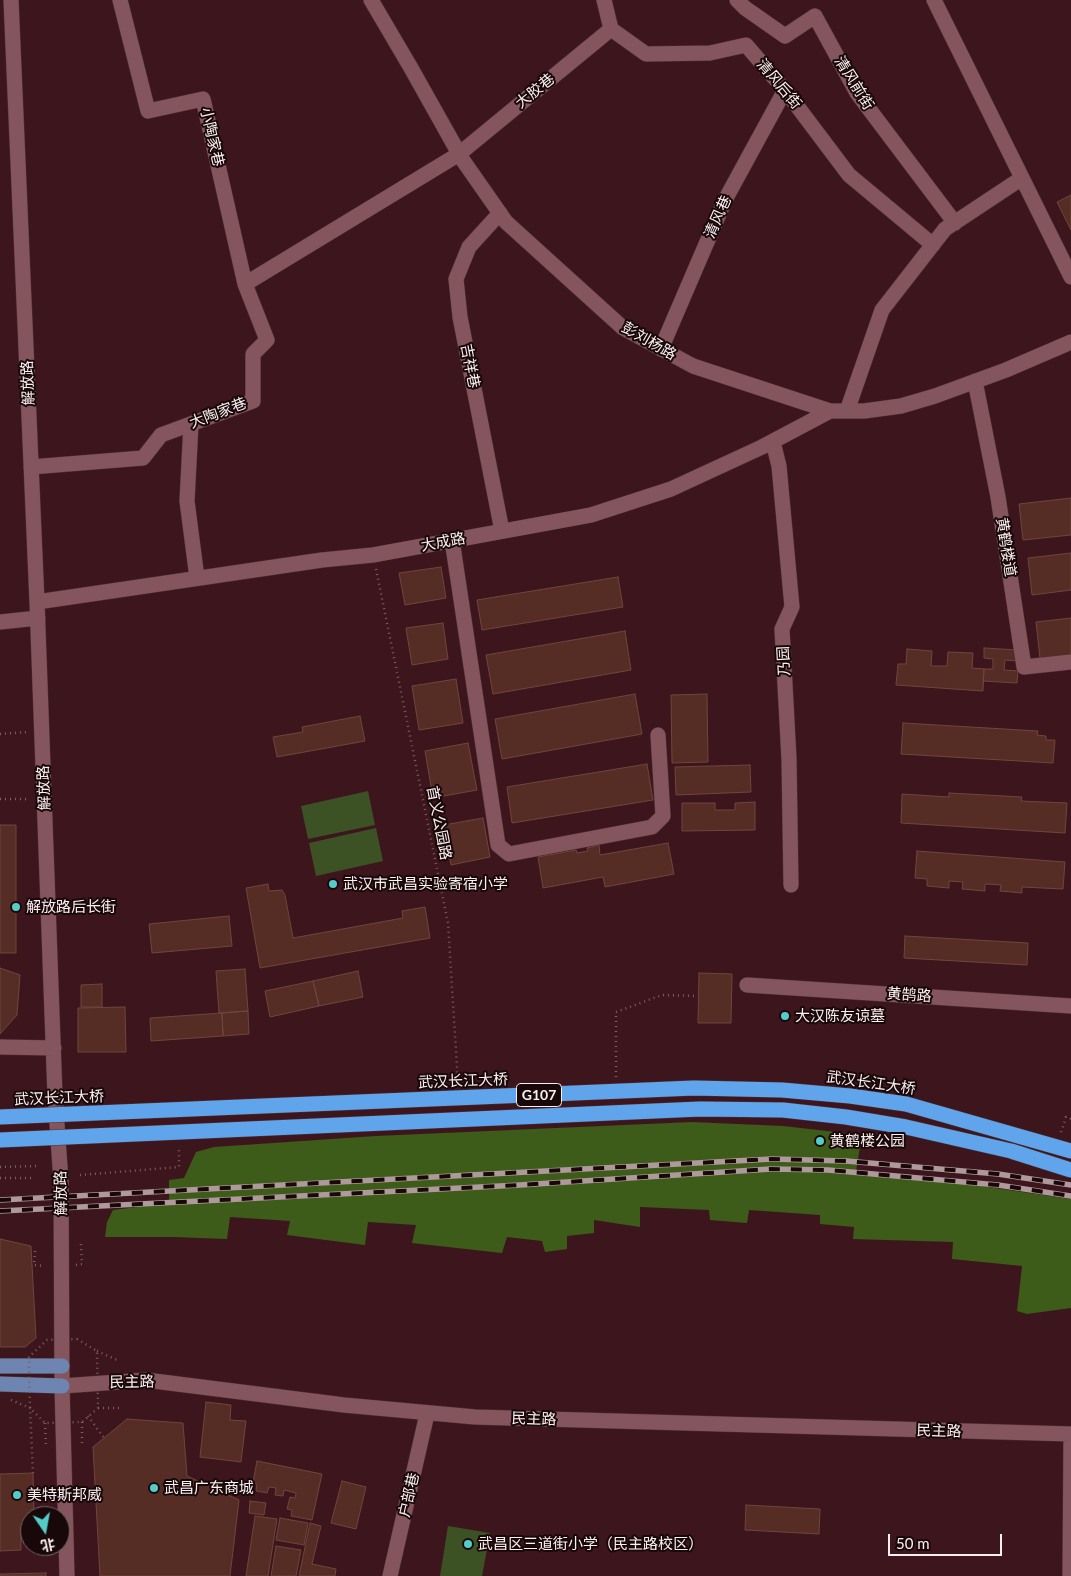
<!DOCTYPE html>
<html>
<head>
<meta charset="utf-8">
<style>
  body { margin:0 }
  #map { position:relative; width:1071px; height:1576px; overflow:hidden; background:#3d161d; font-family:Lato,"Noto Sans SC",sans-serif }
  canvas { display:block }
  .north { position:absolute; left:20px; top:1506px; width:50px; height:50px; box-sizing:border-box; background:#19080a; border:1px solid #736566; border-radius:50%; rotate:168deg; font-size:14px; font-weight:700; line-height:20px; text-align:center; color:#fbf0f1 }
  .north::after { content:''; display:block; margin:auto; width:18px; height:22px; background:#54cdc8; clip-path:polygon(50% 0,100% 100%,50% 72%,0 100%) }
  .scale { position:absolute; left:888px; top:1534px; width:114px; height:22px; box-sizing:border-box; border:2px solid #fbf0f1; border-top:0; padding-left:6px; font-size:15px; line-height:18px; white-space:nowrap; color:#fbf0f1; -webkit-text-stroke:4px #19080a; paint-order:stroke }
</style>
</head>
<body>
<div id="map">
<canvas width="1071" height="1576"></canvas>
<div class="north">北</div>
<div class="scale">50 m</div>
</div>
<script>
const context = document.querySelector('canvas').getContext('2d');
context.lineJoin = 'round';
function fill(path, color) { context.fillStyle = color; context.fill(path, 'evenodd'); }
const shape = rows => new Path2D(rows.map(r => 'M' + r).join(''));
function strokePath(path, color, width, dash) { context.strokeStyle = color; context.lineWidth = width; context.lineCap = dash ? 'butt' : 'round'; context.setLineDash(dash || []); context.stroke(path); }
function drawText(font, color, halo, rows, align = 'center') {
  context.font = font + ' Lato,"Noto Sans SC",sans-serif'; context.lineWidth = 4; context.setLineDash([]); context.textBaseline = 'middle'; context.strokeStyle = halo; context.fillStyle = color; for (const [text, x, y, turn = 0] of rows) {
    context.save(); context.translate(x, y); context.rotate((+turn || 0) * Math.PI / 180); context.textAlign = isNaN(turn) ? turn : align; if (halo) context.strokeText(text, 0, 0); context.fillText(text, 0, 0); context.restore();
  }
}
fill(shape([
  [368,791,375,825,308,839,301,806],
  [376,828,383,861,316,876,309,843],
  [448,1526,490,1533,482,1576,440,1576]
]), '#3c5225');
fill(shape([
  [692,1122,783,1126,862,1135,856,1171,953,1182,1071,1199,1071,1308,1027,1314,1017,1311,1022,1266,952,1259,953,1242,853,1239,854,1227,820,1224,820,1215,749,1210,747,1223,710,1220,709,1210,640,1207,640,1227,594,1220,594,1233,567,1236,567,1249,545,1252,542,1241,507,1237,502,1253,412,1243,416,1225,368,1222,365,1245,287,1235,290,1221,230,1217,227,1239,174,1237,105,1237,107,1222,113,1210,169,1203,169,1180,184,1178,196,1152,214,1147,376,1136]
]), '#3d5c19');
const building = shape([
  [1071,195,1071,230,1057,202,1071,195],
  [1071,498,1071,535,1023,540,1019,504,1071,498],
  [1071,553,1071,590,1032,595,1028,558,1071,553],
  [441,567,446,598,405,605,399,573,441,567],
  [618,577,623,607,482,630,477,600,618,577],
  [1071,618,1071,655,1040,658,1036,622,1071,618],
  [443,623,448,659,412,665,406,628,443,623],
  [625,631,631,670,493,694,486,655,625,631],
  [984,648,1017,650,1017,661,1005,660,1004,670,1018,671,1017,683,983,681,984,669,993,669,993,659,984,658,984,648],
  [907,649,932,651,931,666,947,666,948,652,973,653,972,668,984,669,983,691,896,685,898,664,906,664,907,649],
  [456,679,463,723,419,730,412,686,456,679],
  [635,694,642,734,502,759,495,719,635,694],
  [707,694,708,762,672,763,671,695,707,694],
  [360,716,365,741,277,757,273,737,303,732,302,727,360,716],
  [903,723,1038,731,1037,735,1046,736,1046,740,1055,740,1053,763,901,754,903,723],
  [468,743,477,790,433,798,425,751,468,743],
  [647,764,653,800,512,823,507,787,647,764],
  [750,765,751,792,676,795,675,767,750,765],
  [949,793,1022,797,1021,801,1067,803,1065,833,901,823,902,794,949,797,949,793],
  [755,802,755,830,682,831,682,803,715,803,715,810,735,810,735,803,755,802],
  [483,818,490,857,451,865,444,825,483,818],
  [0,825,16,825,16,953,0,953,0,825],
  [668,843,674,874,605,887,603,877,543,888,538,857,576,850,577,853,588,851,587,848,599,845,600,855,668,843],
  [917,851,1065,862,1063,889,1022,887,1022,893,1000,891,1001,885,985,884,985,891,962,889,963,882,949,881,949,888,927,886,927,879,915,878,917,851],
  [268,884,269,891,282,890,285,895,293,938,403,918,402,911,425,907,430,938,260,968,246,888,268,884],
  [229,916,232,946,152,953,149,924,229,916],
  [905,936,1028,943,1027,965,904,958,905,936],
  [0,968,20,975,17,1015,0,1034,0,968],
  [245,969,248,1011,219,1013,216,971,245,969],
  [358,971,363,997,319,1006,313,981,358,971],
  [699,973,732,974,731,1023,698,1023,699,973],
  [313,981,319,1006,270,1017,265,991,313,981],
  [102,984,102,1007,81,1007,81,985,102,984],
  [125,1007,126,1052,78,1052,78,1008,125,1007],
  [248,1011,249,1034,223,1036,222,1013,248,1011],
  [222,1013,223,1036,151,1041,150,1018,222,1013],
  [0,1239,31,1246,36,1338,25,1347,0,1347,0,1239],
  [206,1402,231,1405,230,1420,246,1421,241,1462,200,1457,206,1402],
  [127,1419,183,1423,187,1476,239,1500,230,1576,100,1576,93,1447,127,1419],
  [257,1461,322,1474,312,1520,291,1516,292,1510,287,1509,290,1497,295,1498,296,1493,284,1490,283,1496,275,1495,276,1488,269,1487,267,1493,256,1491,257,1484,253,1483,257,1461],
  [33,1473,34,1516,30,1516,30,1538,21,1538,21,1550,0,1551,0,1474,33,1473],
  [342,1481,366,1487,356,1529,331,1523,342,1481],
  [250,1501,266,1503,264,1515,249,1513,250,1501],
  [746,1505,820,1509,819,1534,745,1530,746,1505],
  [255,1516,277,1519,268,1576,246,1576,255,1516],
  [280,1518,308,1523,304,1545,276,1540,280,1518],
  [310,1523,321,1526,312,1564,336,1569,335,1576,299,1576,310,1523],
  [276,1546,301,1550,296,1576,271,1576,276,1546],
  [46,1573,46,1576,0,1576,0,1574,46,1573]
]);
fill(building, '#562d25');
strokePath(building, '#71453d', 1);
const minor = shape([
  [11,0,37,602,55,1096,61,1181,62,1386,67,1576],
  [120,0,148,111,203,99,245,284],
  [371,0,411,68,462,159,506,222,623,328,693,366,830,411,864,411,901,406,935,396,1006,370,1071,342],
  [604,0,611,29,646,54,710,53,746,45,785,90,849,175,933,245],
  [737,0,745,8,785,36,815,16,857,93,955,223],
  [934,0,1071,277],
  [500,213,469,247,456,279,460,317,502,531],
  [661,349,725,200,785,90],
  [975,381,998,497,1024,667,1071,662],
  [847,411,882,310,945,229,1022,178],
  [191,424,187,501,197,578],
  [773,442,779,466,792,607,782,629,789,759,791,885],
  [31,467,143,458,161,435,253,401,253,354,267,340,245,284,459,154,611,29],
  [452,540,498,845,509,854,652,827,663,816,658,735],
  [37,602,322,560,373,555,591,515,671,489,762,447,830,411],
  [0,622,38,618],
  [747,985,1071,1006],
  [0,1047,54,1048],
  [62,1386,146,1380,344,1405,475,1417,1071,1434],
  [390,1576,427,1414],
  [1070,1576,1071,1434]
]);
const major = shape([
  [0,1366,62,1366],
  [0,1384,62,1386]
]);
strokePath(minor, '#4d3136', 16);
strokePath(major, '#4d3136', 16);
strokePath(shape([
  [376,569,448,923,458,1083],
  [0,734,28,732],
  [0,799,30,799],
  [616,1077,616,1012,662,995,698,996],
  [1061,1132,1066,1117,1071,1119],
  [0,1167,39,1166],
  [80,1175,179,1167,179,1147],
  [0,1178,33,1178],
  [35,1251,34,1265,44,1266],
  [76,1265,82,1264,81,1244],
  [97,1351,117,1360],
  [11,1400,30,1408,33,1473],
  [98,1408,123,1408],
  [88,1416,104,1438],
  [82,1422,82,1445],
  [45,1423,46,1447]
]), '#7c5e63', 2.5, [1, 4]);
strokePath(minor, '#84555c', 15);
strokePath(major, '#6e85b2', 15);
const rail = shape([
  [0,1200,772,1159,846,1161,998,1174,1071,1185],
  [0,1211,520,1185,771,1169,828,1170,998,1185,1071,1196]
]);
strokePath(rail, '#af999c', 5.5);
strokePath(rail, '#19080a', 4, [11]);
const highwayBridge = shape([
  [0,1117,694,1088,782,1090,850,1096,906,1104,1071,1151],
  [0,1140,700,1109,783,1110,846,1117,906,1127,1011,1151,1071,1170]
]);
strokePath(highwayBridge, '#4d3136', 16, []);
strokePath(shape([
  [77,1339,97,1351,98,1408,82,1422,45,1423,30,1408,29,1357,47,1340,77,1339]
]), '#7c5e63', 2.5, [1, 4]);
strokePath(highwayBridge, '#60a5ec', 15);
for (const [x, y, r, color] of [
  [333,884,5,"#54cdc8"],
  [16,907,5,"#54cdc8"],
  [785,1016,5,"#54cdc8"],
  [820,1141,5,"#54cdc8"],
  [154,1488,5,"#54cdc8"],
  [17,1495,5,"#54cdc8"],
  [468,1544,5,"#54cdc8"]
]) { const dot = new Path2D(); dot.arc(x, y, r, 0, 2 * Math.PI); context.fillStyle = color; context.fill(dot); strokePath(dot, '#19080a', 2); }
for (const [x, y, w] of [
  [539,1095,45]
]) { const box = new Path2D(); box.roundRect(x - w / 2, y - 11.5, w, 23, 4); context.fillStyle = '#19080a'; context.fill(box); strokePath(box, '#fbf0f1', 1); }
drawText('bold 14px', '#fbf0f1', null, [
  ["G107",539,1095]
]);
drawText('15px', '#fbf0f1', '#19080a', [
  ["清风前街",854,83,58],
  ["清风后街",779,84,50],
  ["大胶巷",535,91,-39],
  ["小陶家巷",212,137,77],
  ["清风巷",718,217,-66],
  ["彭刘杨路",649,341,30],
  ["吉祥巷",470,366,79],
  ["解放路",28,383,-92],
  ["大陶家巷",218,413,-21],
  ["大成路",443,542,-10],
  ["黄鹤楼道",1006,547,81],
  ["乃园",784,661,-93],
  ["解放路",44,788,-92],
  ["首义公园路",439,823,79],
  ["黄鹄路",909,995,4],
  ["武汉长江大桥",463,1081,-2],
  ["武汉长江大桥",871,1083,8],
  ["武汉长江大桥",59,1098,-2],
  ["解放路",61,1193,-91],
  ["民主路",132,1382,-1],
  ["民主路",534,1419,2],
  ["民主路",939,1431,2],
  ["户部巷",409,1495,-77]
]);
drawText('15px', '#fbf0f1', '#19080a', [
  ["武汉市武昌实验寄宿小学",343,884],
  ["解放路后长街",26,907],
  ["大汉陈友谅墓",795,1016],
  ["黄鹤楼公园",830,1141],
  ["武昌广东商城",164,1488],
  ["美特斯邦威",27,1495],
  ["武昌区三道街小学（民主路校区）",478,1544]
], 'left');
</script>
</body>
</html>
